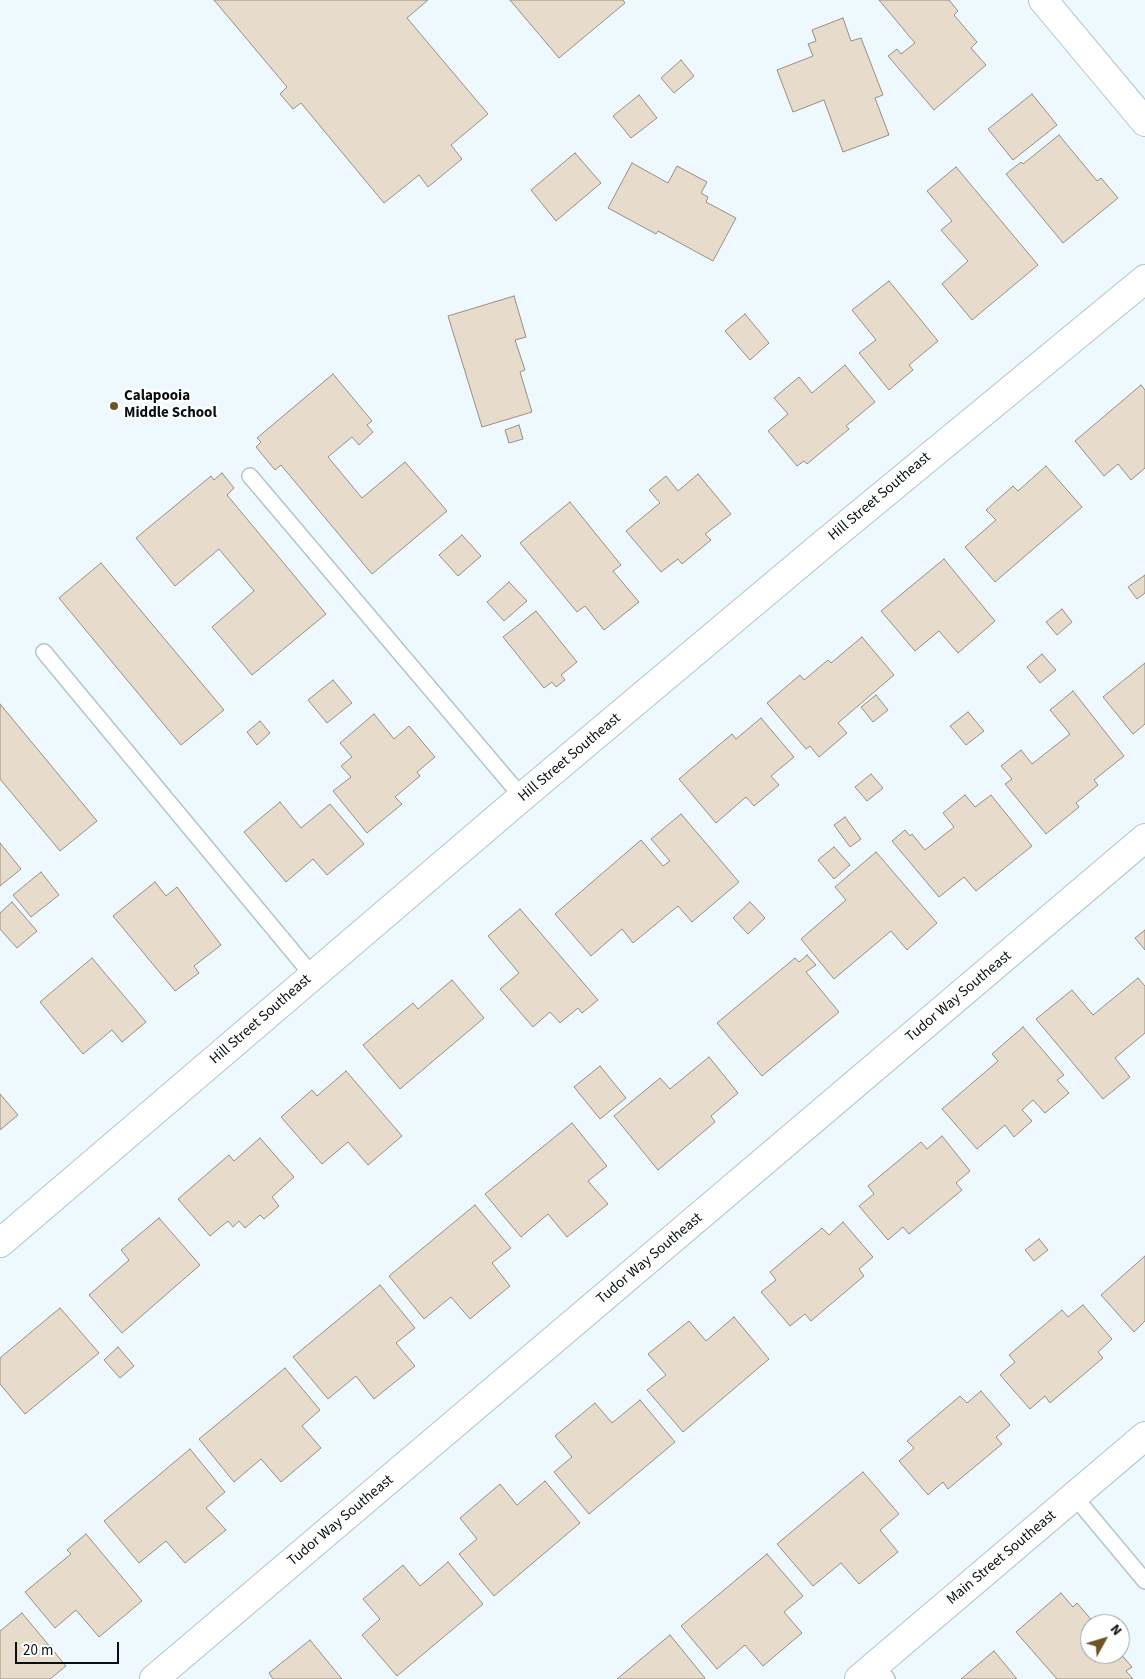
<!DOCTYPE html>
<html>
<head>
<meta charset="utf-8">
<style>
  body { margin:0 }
  #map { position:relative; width:1145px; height:1679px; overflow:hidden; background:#edf9fe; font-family:"Source Sans 3",sans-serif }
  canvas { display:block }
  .north { position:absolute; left:1080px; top:1614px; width:50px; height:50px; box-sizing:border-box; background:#fff; border:1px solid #9c9fa0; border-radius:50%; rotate:51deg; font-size:14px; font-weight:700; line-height:20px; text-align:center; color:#080f11 }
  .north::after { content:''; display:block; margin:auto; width:18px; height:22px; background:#6e5325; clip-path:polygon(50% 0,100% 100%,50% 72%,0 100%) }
  .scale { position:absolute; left:15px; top:1642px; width:104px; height:22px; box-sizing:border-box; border:2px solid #080f11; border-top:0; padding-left:6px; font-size:15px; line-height:18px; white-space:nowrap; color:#080f11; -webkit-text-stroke:4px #fff; paint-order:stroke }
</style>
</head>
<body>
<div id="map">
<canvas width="1145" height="1679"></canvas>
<div class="north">N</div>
<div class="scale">20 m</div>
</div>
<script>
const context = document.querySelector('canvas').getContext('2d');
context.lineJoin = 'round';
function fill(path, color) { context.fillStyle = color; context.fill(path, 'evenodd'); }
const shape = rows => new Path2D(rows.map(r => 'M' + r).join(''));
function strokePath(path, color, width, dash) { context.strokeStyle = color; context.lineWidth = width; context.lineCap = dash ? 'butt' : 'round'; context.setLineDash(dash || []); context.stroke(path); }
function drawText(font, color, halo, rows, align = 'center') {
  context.font = font + ' "Source Sans 3",sans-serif'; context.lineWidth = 5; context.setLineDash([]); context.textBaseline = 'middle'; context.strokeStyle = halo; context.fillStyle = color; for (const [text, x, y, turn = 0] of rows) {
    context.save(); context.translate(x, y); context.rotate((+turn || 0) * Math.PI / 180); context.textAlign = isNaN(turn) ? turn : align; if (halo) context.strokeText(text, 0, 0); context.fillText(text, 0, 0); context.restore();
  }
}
const building = shape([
  [214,0,428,0,407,18,488,114,451,145,462,159,428,187,419,175,384,203,301,103,293,109,280,94,287,87,214,0],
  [510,0,623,0,625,3,559,58,510,0],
  [879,0,949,0,958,11,954,15,977,42,971,48,986,65,934,110,888,56,897,49,901,54,915,43,879,0],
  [843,18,851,41,861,38,883,95,875,98,889,135,843,152,824,100,793,112,777,70,813,56,808,44,816,41,812,30,843,18],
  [681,60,694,76,674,93,661,78,681,60],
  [1032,94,1057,125,1013,160,988,129,1032,94],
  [639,95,657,118,631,138,613,116,639,95],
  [1059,135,1097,181,1101,178,1118,198,1063,243,1006,174,1021,162,1023,164,1059,135],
  [575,153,601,183,556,221,531,190,575,153],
  [632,163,668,183,677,166,707,182,701,193,708,197,706,202,736,218,713,261,658,231,656,234,608,208,632,163],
  [956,167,1038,265,972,320,942,284,968,261,941,230,952,221,927,191,956,167],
  [889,281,938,341,909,365,913,370,889,390,859,353,876,340,852,310,889,281],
  [514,296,526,337,515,340,525,370,520,372,532,412,482,427,448,316,514,296],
  [745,314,769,343,750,360,725,331,745,314],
  [845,365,875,402,846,426,849,429,807,464,804,461,797,466,768,431,788,414,774,398,799,377,812,393,845,365],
  [333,374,372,421,367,425,373,432,359,445,352,437,328,457,362,498,405,462,447,511,372,574,281,465,275,470,256,447,261,442,257,438,333,374],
  [1141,385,1145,390,1145,468,1131,480,1118,464,1104,476,1075,441,1141,385],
  [519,425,523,439,509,443,505,430,519,425],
  [1046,466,1082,507,995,582,965,547,996,520,986,510,1013,486,1018,491,1046,466],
  [222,473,234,488,227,495,326,614,252,675,212,627,254,591,219,549,175,586,136,538,211,476,214,480,222,473],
  [698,474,731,514,705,534,711,540,682,564,678,559,661,572,626,531,660,503,649,490,666,476,678,491,698,474],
  [570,502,621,565,613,571,639,602,604,630,585,606,577,612,520,543,570,502],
  [462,535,481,556,458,576,439,555,462,535],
  [944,559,995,621,958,653,939,631,915,651,881,611,944,559],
  [101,563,224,710,181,745,59,598,101,563],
  [1145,575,1145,593,1137,599,1128,587,1145,575],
  [509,582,527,601,504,621,487,602,509,582],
  [1062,609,1072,622,1057,635,1046,622,1062,609],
  [536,611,577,662,561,675,565,680,556,687,552,682,544,688,503,637,536,611],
  [862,637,894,675,838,723,847,733,819,757,810,746,806,749,767,703,800,675,804,680,828,660,831,663,862,637],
  [1042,654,1056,670,1040,683,1027,667,1042,654],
  [1145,663,1145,724,1133,734,1103,697,1145,663],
  [333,680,352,703,327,723,308,700,333,680],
  [1073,691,1124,756,1094,780,1098,785,1076,803,1079,807,1046,834,1005,784,1012,779,1001,766,1021,750,1032,764,1070,734,1050,710,1073,691],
  [876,695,888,710,873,722,861,707,876,695],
  [0,704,97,821,60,851,0,779,0,704],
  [968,712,984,731,966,745,950,726,968,712],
  [374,714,394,739,409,726,435,757,417,772,420,776,395,797,402,804,367,833,333,791,351,777,341,766,352,757,340,743,374,714],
  [761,718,794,757,771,776,779,785,754,806,746,797,716,823,679,779,732,734,736,739,761,718],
  [260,721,270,733,257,745,247,732,260,721],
  [871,774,883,788,867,801,855,787,871,774],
  [965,795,975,807,991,795,1032,846,976,891,964,877,939,897,892,841,905,830,910,836,912,834,925,850,954,827,943,813,965,795],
  [280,802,301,828,330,804,364,844,327,875,313,859,286,882,244,832,280,802],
  [681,814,739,882,692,922,678,906,633,943,622,929,591,956,555,914,641,840,663,866,670,861,651,839,681,814],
  [845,817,861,839,850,847,834,825,845,817],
  [0,843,21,869,0,886,0,843],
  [834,847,850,865,834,879,818,860,834,847],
  [876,852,937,923,907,950,891,931,834,979,801,939,846,900,835,887,876,852],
  [41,872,59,895,31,917,13,895,41,872],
  [155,882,166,896,177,887,221,945,194,966,199,973,175,991,113,916,155,882],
  [12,902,37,931,17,948,0,929,0,913,12,902],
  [750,902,765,918,748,934,733,918,750,902],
  [520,909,598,1000,582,1013,578,1008,560,1023,550,1012,533,1027,500,989,519,973,488,936,520,909],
  [1145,930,1145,950,1135,938,1145,930],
  [807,955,816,965,806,972,839,1012,762,1076,717,1023,795,958,799,962,807,955],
  [92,958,146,1022,122,1042,112,1030,83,1054,40,1002,92,958],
  [1138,978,1145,986,1145,1033,1115,1058,1130,1077,1103,1099,1036,1019,1072,990,1093,1015,1138,978],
  [452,980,484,1018,400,1089,363,1045,413,1003,418,1009,452,980],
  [1023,1027,1064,1075,1057,1080,1069,1093,1045,1113,1033,1100,1022,1110,1032,1121,1014,1137,1005,1125,977,1149,942,1109,998,1061,992,1054,1023,1027],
  [709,1057,738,1093,711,1116,715,1122,658,1170,614,1116,660,1078,670,1089,709,1057],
  [600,1066,626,1098,600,1119,574,1087,600,1066],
  [346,1071,402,1136,368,1165,348,1142,322,1164,281,1117,312,1090,317,1096,346,1071],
  [0,1094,18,1115,0,1130,0,1094],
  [572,1123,607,1166,588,1181,608,1204,567,1237,548,1214,521,1237,485,1194,572,1123],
  [942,1136,970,1171,956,1183,962,1190,909,1234,903,1227,888,1240,859,1206,874,1194,868,1186,921,1142,927,1149,942,1136],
  [260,1138,294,1177,272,1197,279,1206,264,1219,260,1215,245,1228,239,1221,233,1227,228,1221,210,1236,178,1199,229,1155,234,1161,260,1138],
  [475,1205,511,1248,492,1263,510,1286,470,1319,451,1297,424,1319,389,1276,475,1205],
  [159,1218,200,1265,122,1333,89,1295,129,1260,121,1250,159,1218],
  [843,1222,873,1257,859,1269,864,1276,811,1321,805,1314,790,1326,761,1292,776,1280,770,1272,822,1228,829,1235,843,1222],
  [1039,1239,1048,1250,1034,1261,1025,1250,1039,1239],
  [1145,1256,1145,1321,1134,1332,1101,1295,1145,1256],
  [380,1285,415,1328,396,1343,415,1366,374,1399,356,1376,328,1399,293,1357,380,1285],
  [1083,1305,1112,1339,1098,1352,1103,1358,1050,1403,1045,1396,1030,1409,1000,1375,1015,1362,1009,1355,1062,1310,1068,1317,1083,1305],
  [60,1308,99,1353,25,1414,0,1384,0,1358,60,1308],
  [734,1317,769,1359,683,1432,647,1390,666,1375,648,1354,689,1321,706,1341,734,1317],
  [118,1347,134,1366,120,1378,104,1360,118,1347],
  [285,1368,320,1410,302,1426,321,1448,281,1482,261,1459,234,1482,199,1439,285,1368],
  [981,1391,1010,1425,996,1437,1002,1444,948,1489,943,1482,928,1495,899,1461,914,1448,907,1441,960,1396,967,1403,981,1391],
  [640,1400,675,1442,589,1514,554,1472,572,1457,555,1436,595,1403,612,1423,640,1400],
  [190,1449,225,1492,206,1508,226,1530,185,1563,166,1541,139,1563,104,1521,190,1449],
  [863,1472,899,1514,880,1530,898,1552,859,1584,841,1563,813,1586,777,1544,863,1472],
  [545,1481,580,1523,494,1596,459,1554,477,1539,460,1518,500,1484,517,1505,545,1481],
  [86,1534,142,1601,99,1637,76,1610,55,1628,25,1592,71,1554,67,1550,86,1534],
  [767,1554,803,1596,784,1612,802,1633,763,1666,745,1645,717,1669,681,1626,767,1554],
  [448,1562,483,1604,397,1676,362,1635,380,1619,363,1599,403,1565,420,1586,448,1562],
  [1061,1593,1073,1607,1077,1603,1095,1624,1090,1624,1090,1654,1120,1654,1120,1653,1132,1667,1126,1671,1133,1679,1057,1679,1016,1632,1061,1593],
  [22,1613,66,1666,50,1679,0,1679,0,1631,22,1613],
  [670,1635,705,1678,703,1679,617,1679,670,1635],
  [310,1640,342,1679,273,1679,269,1673,310,1640],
  [994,1651,1017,1679,961,1679,994,1651]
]);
fill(building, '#e7dccc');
strokePath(building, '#988e7f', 1);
const service = shape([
  [250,476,522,797],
  [44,652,313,976],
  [1074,1496,1145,1581],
  [875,1665,887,1679]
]);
const minor = shape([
  [1043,0,1145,122],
  [154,1679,1145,838],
  [859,1679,1145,1436]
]);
const tertiary = shape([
  [0,1243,522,797,821,546,1145,279]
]);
strokePath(service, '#b1c5cd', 18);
strokePath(minor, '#b1c5cd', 30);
strokePath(tertiary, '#b1c5cd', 30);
strokePath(service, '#fff', 15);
strokePath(minor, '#fff', 28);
strokePath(tertiary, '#fff', 28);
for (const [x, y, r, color] of [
  [114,406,5,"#6e5325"]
]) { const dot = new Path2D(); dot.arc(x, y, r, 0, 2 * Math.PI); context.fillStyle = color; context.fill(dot); strokePath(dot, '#fff', 2); }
drawText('bold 15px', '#080f11', '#fff', [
  ["Calapooia",124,397],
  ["Middle School",124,414]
], 'left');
drawText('15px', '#080f11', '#fff', [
  ["Hill Street Southeast",880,497,-40],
  ["Hill Street Southeast",570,758,-40],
  ["Tudor Way Southeast",959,997,-40],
  ["Hill Street Southeast",261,1020,-41],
  ["Tudor Way Southeast",650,1259,-40],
  ["Tudor Way Southeast",341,1521,-40],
  ["Main Street Southeast",1002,1558,-40]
]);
</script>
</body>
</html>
